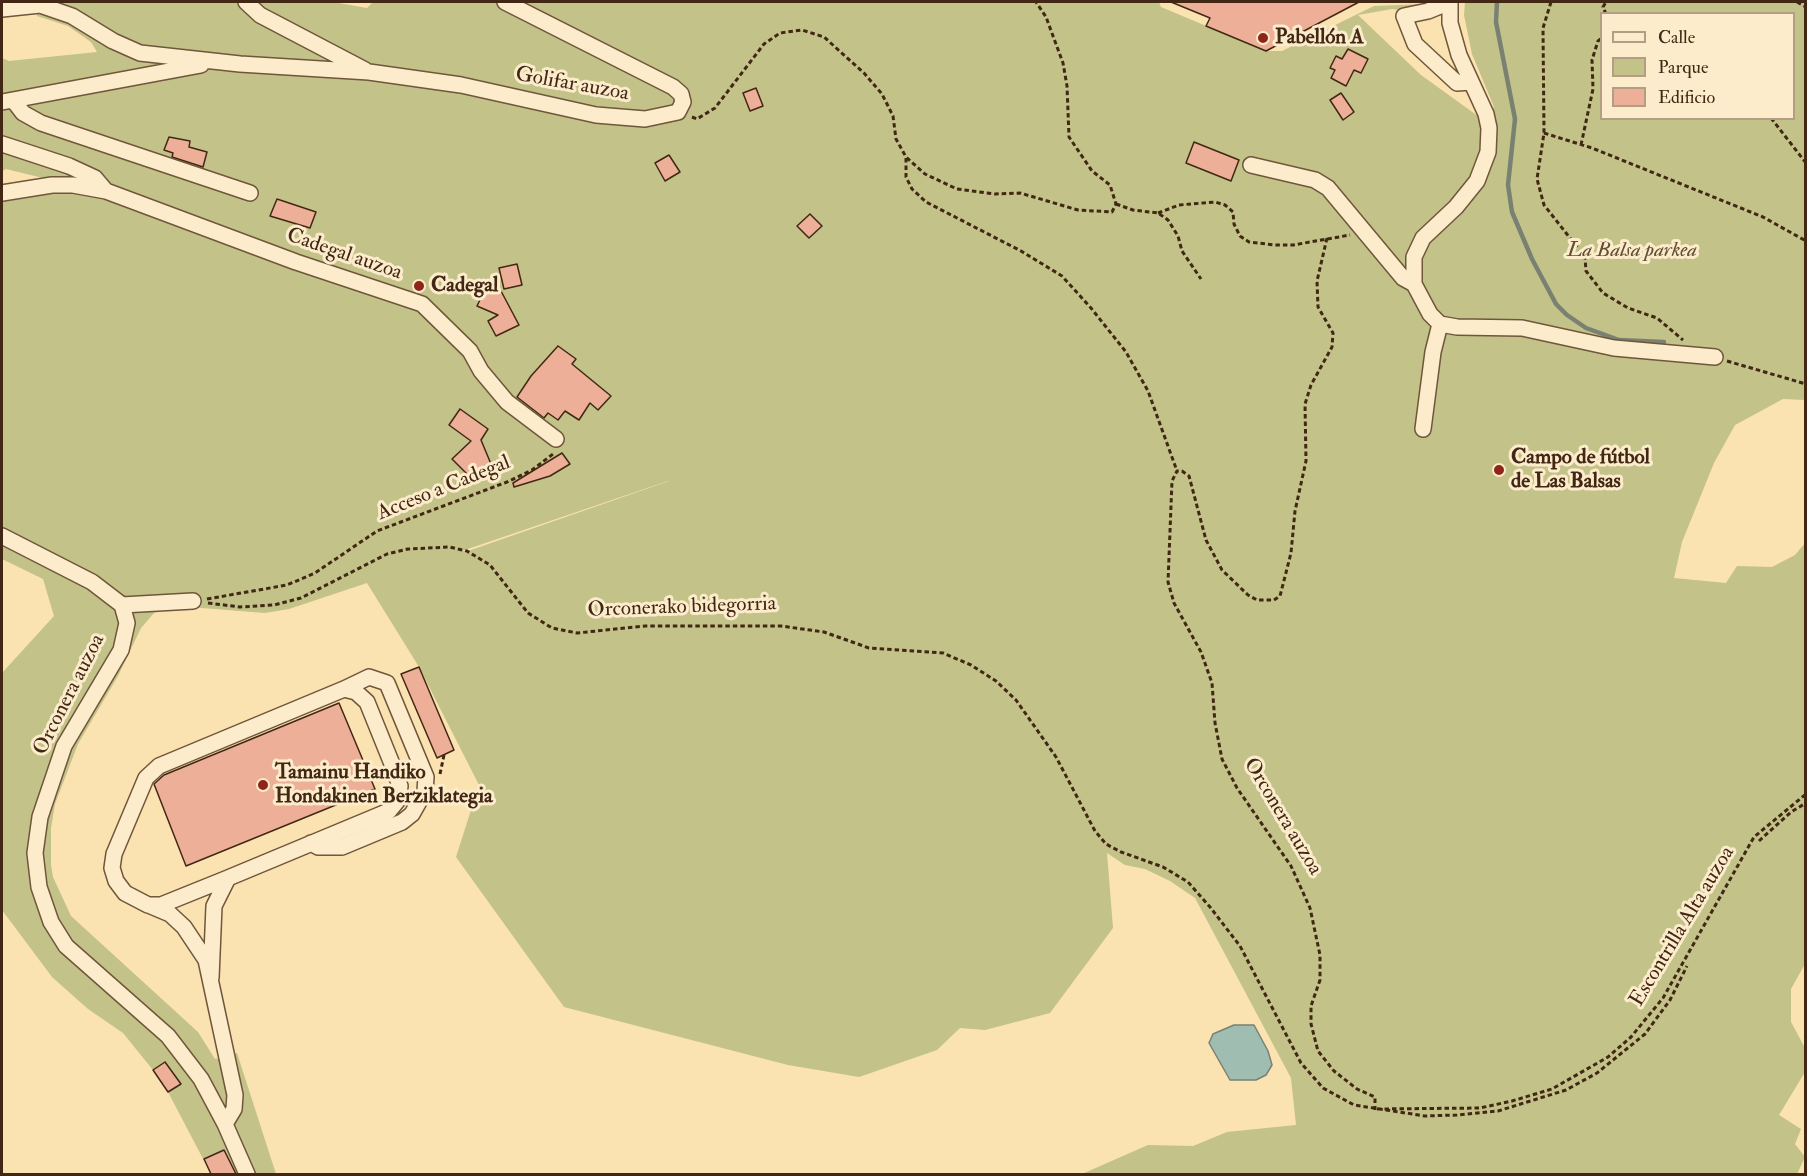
<!DOCTYPE html>
<html>
<head>
<meta charset="utf-8">
<style>
  body { margin:0 }
  #map { position:relative; width:1807px; height:1176px; overflow:hidden; background:#fbe2b1; font-family:"IM FELL Double Pica",serif }
  canvas { display:block }
  .frame { position:absolute; inset:0; border:3px solid #422814; pointer-events:none }
  .legend { position:absolute; left:1600px; top:12px; width:195px; height:108px; box-sizing:border-box; background:#fceccc; border:2px solid #b29e82; margin:0; padding:8px 10px; list-style:none; font-size:18px; color:#422814 }
  .legend li { display:flex; align-items:center; gap:12px; height:30px }
  .legend b { width:30px; border:2px solid #b29e82 }
</style>
</head>
<body>
<div id="map">
<canvas width="1807" height="1176"></canvas>
<div class="frame"></div>
<ul class="legend">
<li><b style="height:8px;background:#fceccc"></b>Calle</li>
<li><b style="height:16px;background:#c2c289"></b>Parque</li>
<li><b style="height:16px;background:#edaf97"></b>Edificio</li>
</ul>
</div>
<script>
const context = document.querySelector('canvas').getContext('2d');
context.lineJoin = 'round';
function fill(path, color) { context.fillStyle = color; context.fill(path, 'evenodd'); }
const shape = rows => new Path2D(rows.map(r => 'M' + r).join(''));
function strokePath(path, color, width, dash) { context.strokeStyle = color; context.lineWidth = width; context.lineCap = dash ? 'butt' : 'round'; context.setLineDash(dash || []); context.stroke(path); }
function drawText(font, color, halo, rows, align = 'center') {
  context.font = font + ' "IM FELL Double Pica",serif'; context.lineWidth = 6; context.setLineDash([]); context.textBaseline = 'middle'; context.strokeStyle = halo; context.fillStyle = color; for (const [text, x, y, turn = 0] of rows) {
    context.save(); context.translate(x, y); context.rotate((+turn || 0) * Math.PI / 180); context.textAlign = isNaN(turn) ? turn : align; if (halo) context.strokeText(text, 0, 0); context.fillText(text, 0, 0); context.restore();
  }
}
fill(shape([
  [34,2,333,2,367,8,373,2,1159,2,1161,7,1266,51,1282,51,1374,6,1425,4,1427,4,1406,11,1392,9,1358,15,1421,75,1482,119,1494,107,1472,54,1464,15,1465,2,1805,2,1805,400,1783,399,1735,425,1714,463,1682,542,1674,578,1726,583,1737,566,1772,567,1795,555,1805,543,1806,962,1791,989,1791,1022,1805,1048,1805,1072,1779,1115,1801,1129,1795,1144,1805,1157,1797,1174,1082,1174,1148,1145,1193,1146,1227,1132,1296,1125,1291,1078,1195,898,1170,881,1145,869,1125,865,1107,853,1113,928,1050,1013,985,1030,960,1028,937,1050,859,1077,788,1065,564,1007,456,857,479,785,419,667,367,583,289,609,265,613,189,607,166,609,154,613,141,628,118,676,78,744,55,804,51,828,51,865,53,877,71,916,198,1032,215,1059,237,1053,276,1174,211,1174,168,1092,153,1070,123,1033,88,1009,52,977,2,910,2,673,54,616,43,579,2,559,2,186,43,178,6,169,2,171,2,58,9,61,97,52,91,42,68,26,37,16],
  [1602,14,1794,14,1794,118,1602,118],
  [669,481,468,551,462,551,668,481]
]), '#c2c289');
const water = shape([
  [1234,1025,1254,1025,1268,1051,1272,1065,1266,1075,1256,1080,1230,1080,1209,1043,1213,1034,1234,1025]
]);
fill(water, '#a0bdb2');
strokePath(water, '#7a8173', 1.5);
strokePath(shape([
  [1497,2,1496,22,1515,119,1508,185,1512,212,1532,259,1556,304,1567,315,1586,328,1619,340,1664,342]
]), '#7a8173', 4.5);
const building = shape([
  [1171,2,1359,2,1266,51,1206,26,1210,18,1171,2],
  [1348,49,1368,59,1361,73,1354,70,1346,86,1331,78,1335,70,1330,68,1336,56,1342,59,1348,49],
  [756,88,763,106,750,111,743,93,756,88],
  [1341,93,1354,112,1343,120,1330,100,1341,93],
  [169,137,190,141,189,147,207,152,203,167,172,157,173,153,164,150,169,137],
  [1194,142,1239,160,1231,181,1186,163,1194,142],
  [669,155,680,172,665,181,655,163,669,155],
  [277,199,316,212,310,228,270,216,277,199],
  [810,214,822,226,809,238,797,226,810,214],
  [517,264,522,285,504,289,499,268,517,264],
  [487,285,501,291,519,325,496,336,488,321,498,315,477,306,487,285],
  [558,346,576,359,572,364,611,396,598,410,590,403,579,420,565,411,558,420,548,413,544,418,517,397,531,376,558,346],
  [460,409,488,429,481,440,491,464,472,479,452,459,471,441,449,425,460,409],
  [562,453,570,464,550,476,514,487,513,483,562,453],
  [419,667,454,750,437,758,401,674,419,667],
  [339,703,375,789,186,866,154,784,164,775,339,703],
  [165,1062,181,1084,168,1092,153,1070,165,1062],
  [224,1150,236,1174,211,1174,204,1159,224,1150]
]);
fill(building, '#edaf97');
strokePath(building, '#422814', 1.5);
const minor = shape([
  [246,2,260,15,365,70],
  [1450,2,1450,23,1459,55,1486,114,1489,128,1488,152,1477,181,1456,207,1423,238,1414,257,1414,284,1430,314,1440,324,1457,327,1522,328,1614,348,1715,357],
  [1450,2,1428,11,1404,16,1415,44,1457,83,1471,82],
  [2,9,40,5,72,16,113,41,140,53,240,64,369,72,461,85,596,115,645,119,678,112,683,102,681,94,673,87,505,2],
  [13,100,23,113,41,123,250,193],
  [2,102,201,65],
  [2,144,69,166,95,178,106,191],
  [1251,165,1315,180,1328,188,1403,278,1414,284],
  [2,193,52,185,73,185,106,191,296,262,422,304,470,351,481,371,507,402,556,439],
  [1423,429,1433,352,1440,324],
  [2,536,92,582,122,605,127,623,121,650,64,746,40,817,35,853,39,887,51,922,66,946,168,1036,201,1079,225,1124,247,1174],
  [122,605,193,601],
  [311,843,318,847,342,847,402,822,412,814,425,791,426,777,387,683,369,677,344,689],
  [151,906,170,914,184,927,206,960,235,1095,234,1109,225,1124],
  [211,978,214,906,228,878,389,811,398,800,400,786,392,764,367,702,356,692,344,689,159,766,146,778,114,854,112,868,116,881,125,893,148,905,161,905,228,878]
]);
strokePath(minor, '#70563b', 18);
strokePath(shape([
  [1551,2,1543,28,1544,133,1537,179,1544,205,1585,257,1586,271,1603,293,1628,308,1657,318,1683,340],
  [1797,2,1806,7],
  [1606,14,1603,7,1606,2],
  [692,117,697,119,715,108,764,44,780,33,802,30,824,37,864,73,882,94,893,116,896,139,906,157,925,174,957,189,995,194,1020,193,1078,210,1112,212,1116,204,1110,185,1092,171,1069,137,1067,86,1063,63,1046,17,1036,2],
  [1771,118,1806,163],
  [1544,133,1592,148,1763,217,1806,241],
  [1581,145,1593,89,1592,60,1598,41,1602,38],
  [906,158,906,177,912,189,926,202,1021,251,1062,276,1091,308,1126,352,1148,391,1177,471],
  [1116,204,1133,210,1158,213,1168,220,1178,236,1182,251,1201,279],
  [1158,213,1179,205,1215,202,1225,205,1233,212,1234,224,1240,236,1249,242,1275,245,1293,245,1350,235],
  [1327,238,1317,281,1318,307,1333,333,1332,347,1311,385,1305,404,1306,461,1295,511,1291,553,1280,596,1274,600,1257,600,1248,595,1222,570,1206,540,1189,476,1182,471,1177,471,1172,481,1168,582,1174,603,1201,652,1212,683,1215,723,1222,759,1237,788,1291,866,1310,908,1320,955,1320,980,1311,1006,1311,1024,1318,1051,1334,1071,1357,1089,1375,1097,1375,1110],
  [1727,361,1806,384],
  [207,599,287,585,315,573,377,531,507,482,532,470,553,454],
  [208,603,240,607,274,605,301,598,387,554,408,549,449,547,467,551,490,565,528,613,552,628,577,633,645,626,781,626,824,632,869,648,943,653,971,665,996,681,1016,700,1056,757,1095,831,1106,844,1121,852,1163,867,1188,882,1210,907,1240,946,1301,1063,1323,1088,1354,1105,1425,1116,1457,1115,1498,1111,1566,1090,1597,1073,1645,1034,1670,1000,1687,966],
  [440,774,444,755],
  [1759,841,1791,812,1806,803],
  [1377,1109,1480,1108,1512,1101,1552,1089,1608,1057,1631,1037,1663,998,1754,837,1806,794]
]), '#422814', 3, [4.5, 3]);
strokePath(minor, '#fceccc', 15);
for (const [x, y, r, color] of [
  [1263,38,6,"#8f2418"],
  [419,286,6,"#8f2418"],
  [1499,470,6,"#8f2418"],
  [263,785,6,"#8f2418"]
]) { const dot = new Path2D(); dot.arc(x, y, r, 0, 2 * Math.PI); context.fillStyle = color; context.fill(dot); strokePath(dot, '#fceccc', 2); }
drawText('bold 21px', '#422814', '#fceccc', [
  ["Pabellón A",1275,38],
  ["Cadegal",431,286],
  ["Campo de fútbol",1511,458],
  ["de Las Balsas",1511,482],
  ["Tamainu Handiko",275,773],
  ["Hondakinen Berziklategia",275,797]
], 'left');
drawText('21px', '#422814', '#fceccc', [
  ["Golifar auzoa",572,85,10],
  ["Cadegal auzoa",344,255,19],
  ["Acceso a Cadegal",444,489,-22],
  ["Orconerako bidegorria",682,608,-2],
  ["Orconera auzoa",70,695,-63],
  ["Orconera auzoa",1282,817,59],
  ["Escontrilla Alta auzoa",1683,927,-59]
]);
drawText('italic 21px', '#624e31', '#fceccc', [
  ["La Balsa parkea",1632,251]
]);
</script>
</body>
</html>
